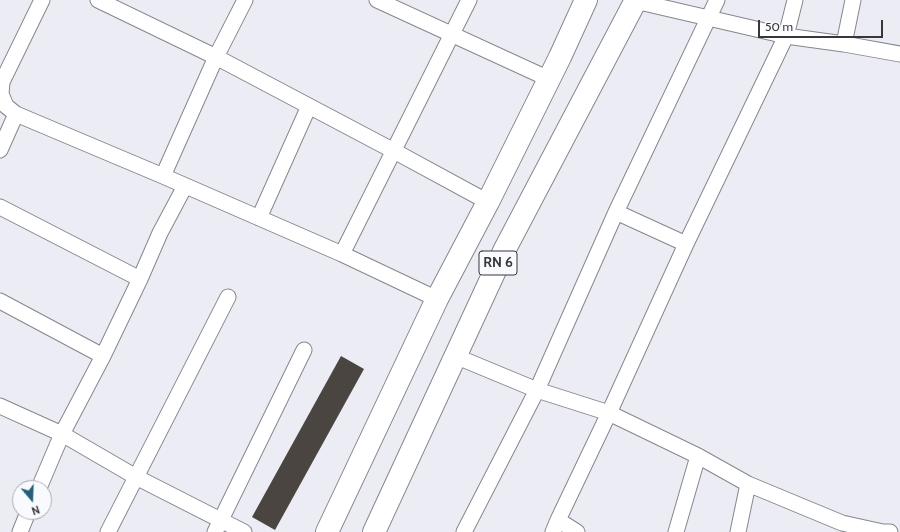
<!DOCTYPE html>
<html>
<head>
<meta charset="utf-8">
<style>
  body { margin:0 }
  #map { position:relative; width:900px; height:532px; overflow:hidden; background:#ebecf4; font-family:Cabin,sans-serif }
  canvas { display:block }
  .north { position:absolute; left:12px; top:480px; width:40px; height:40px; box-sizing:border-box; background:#f9fafe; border:1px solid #abacb0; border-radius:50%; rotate:161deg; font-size:11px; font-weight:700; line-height:16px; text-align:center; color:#37373a }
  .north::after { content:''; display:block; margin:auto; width:14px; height:18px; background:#245e77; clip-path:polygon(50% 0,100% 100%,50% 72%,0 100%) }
  .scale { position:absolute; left:758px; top:20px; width:125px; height:18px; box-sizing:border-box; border:2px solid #37373a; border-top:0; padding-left:5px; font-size:12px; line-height:14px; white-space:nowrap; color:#37373a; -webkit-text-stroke:3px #f9fafe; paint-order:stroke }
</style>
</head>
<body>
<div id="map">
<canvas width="900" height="532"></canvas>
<div class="north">N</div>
<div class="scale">50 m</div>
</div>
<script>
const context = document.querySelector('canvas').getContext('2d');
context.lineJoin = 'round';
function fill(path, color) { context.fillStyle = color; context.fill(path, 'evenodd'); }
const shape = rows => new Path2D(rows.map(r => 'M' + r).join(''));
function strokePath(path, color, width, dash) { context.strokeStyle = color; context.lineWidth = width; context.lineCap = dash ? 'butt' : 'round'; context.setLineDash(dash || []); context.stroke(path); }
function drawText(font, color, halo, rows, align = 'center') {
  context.font = font + ' Cabin,sans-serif'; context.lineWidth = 4; context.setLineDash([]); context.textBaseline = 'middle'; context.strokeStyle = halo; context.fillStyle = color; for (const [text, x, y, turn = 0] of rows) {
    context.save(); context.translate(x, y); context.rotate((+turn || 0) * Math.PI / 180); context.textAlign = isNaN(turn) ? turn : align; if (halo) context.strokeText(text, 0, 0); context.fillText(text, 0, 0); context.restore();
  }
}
fill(shape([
  [341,356,364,369,275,530,252,517]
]), '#4a4541');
const street = shape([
  [42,0,2,82,1,94,6,106,16,114,163,176,342,254,437,299],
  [98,0,216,57,394,151,488,202],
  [377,0,549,79],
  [635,1,786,36,844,44,900,54],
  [844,44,853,0],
  [0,150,16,114],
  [163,176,216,57,245,0],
  [0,207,140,279],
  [616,212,686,244],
  [259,218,309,106],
  [342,254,469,0],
  [0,301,103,356],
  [455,356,537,390,609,413,698,456,748,484,842,523,883,532,890,532],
  [0,406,62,434,136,477,244,532],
  [39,488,62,434,103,356,140,279,160,233,185,186],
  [558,520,577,532],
  [20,532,28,512],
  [108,532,228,297],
  [215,532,304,350],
  [464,532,537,390,616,212,717,0],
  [553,532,558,520,609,413,686,244,786,36,795,0],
  [676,532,698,456],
  [738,532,748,484]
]);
const primary = shape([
  [327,532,437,299,488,202,560,57,586,0],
  [374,532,505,249,636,0]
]);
strokePath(street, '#86878e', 17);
strokePath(primary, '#86878e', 24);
strokePath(street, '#fff', 15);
strokePath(primary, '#fff', 22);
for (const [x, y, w] of [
  [498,263,38]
]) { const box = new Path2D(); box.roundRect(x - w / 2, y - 12, w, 24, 3); context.fillStyle = '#f9fafe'; context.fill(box); strokePath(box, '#37373a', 1); }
drawText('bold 14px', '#37373a', null, [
  ["RN 6",498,263]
]);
</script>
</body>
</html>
